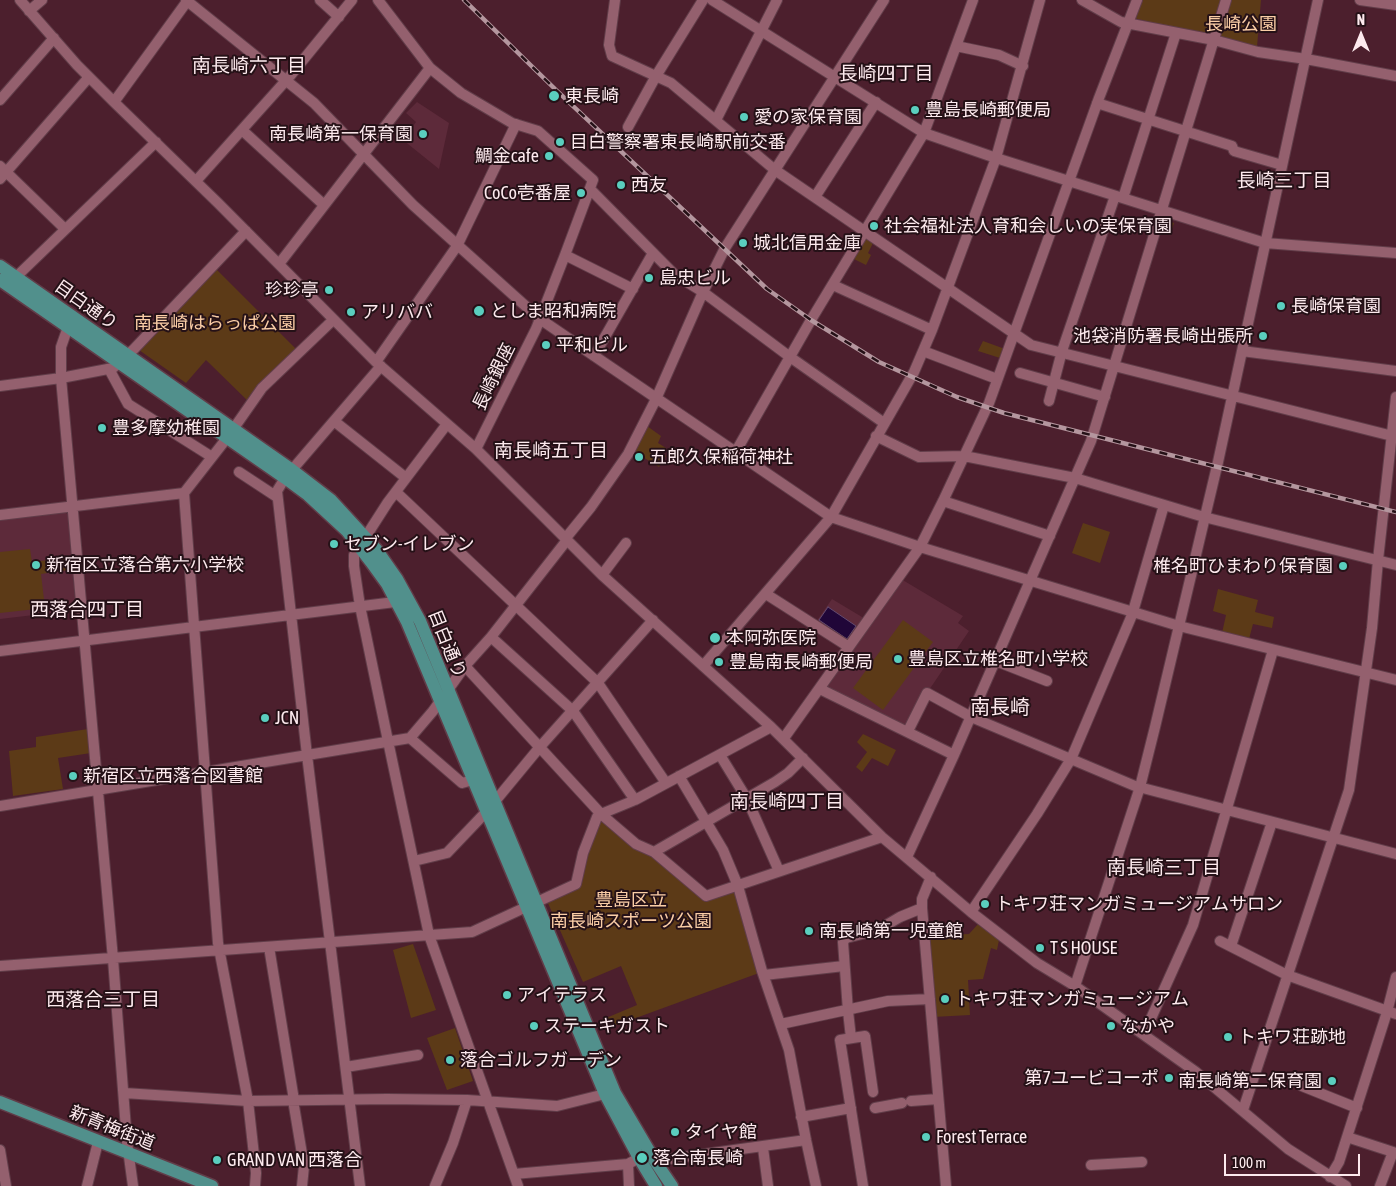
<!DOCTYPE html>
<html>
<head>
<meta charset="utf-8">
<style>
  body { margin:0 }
  #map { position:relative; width:1396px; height:1186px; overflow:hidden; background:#4c1f2d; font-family:"Asap Condensed",sans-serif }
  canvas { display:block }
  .north { position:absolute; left:1336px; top:10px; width:50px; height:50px; -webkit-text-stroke:4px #251117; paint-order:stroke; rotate:0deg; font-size:14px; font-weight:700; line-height:20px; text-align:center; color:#fdeaee }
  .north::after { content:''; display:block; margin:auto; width:18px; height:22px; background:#fdeaee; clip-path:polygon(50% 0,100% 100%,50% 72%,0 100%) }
  .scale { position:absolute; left:1224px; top:1154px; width:136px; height:22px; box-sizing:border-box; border:2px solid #fdeaee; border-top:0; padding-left:6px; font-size:15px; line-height:18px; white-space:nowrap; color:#fdeaee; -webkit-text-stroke:4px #251117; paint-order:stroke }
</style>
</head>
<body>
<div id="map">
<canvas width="1396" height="1186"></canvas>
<div class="north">N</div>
<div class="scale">100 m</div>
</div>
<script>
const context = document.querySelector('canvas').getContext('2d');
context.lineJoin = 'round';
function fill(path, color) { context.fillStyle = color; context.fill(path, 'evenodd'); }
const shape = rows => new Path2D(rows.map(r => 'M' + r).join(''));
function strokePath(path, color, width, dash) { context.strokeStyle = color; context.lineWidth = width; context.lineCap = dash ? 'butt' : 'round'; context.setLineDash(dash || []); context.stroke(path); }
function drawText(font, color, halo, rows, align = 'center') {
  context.font = font + ' "Asap Condensed","Noto Sans JP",sans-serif'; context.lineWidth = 4; context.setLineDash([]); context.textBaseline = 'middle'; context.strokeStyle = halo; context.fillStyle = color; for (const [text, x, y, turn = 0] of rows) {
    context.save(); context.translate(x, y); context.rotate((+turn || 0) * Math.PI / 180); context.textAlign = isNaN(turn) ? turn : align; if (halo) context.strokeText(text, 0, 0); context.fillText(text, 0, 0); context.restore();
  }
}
fill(shape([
  [417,102,449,123,439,169,403,140,416,122,406,113],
  [65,512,68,515,76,610,0,619,0,520],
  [901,579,963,616,958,623,969,631,929,690,925,688,906,727,826,687],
  [832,599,862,617,863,622,848,644,816,622]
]), '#5d2a3a');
fill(shape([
  [1141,0,1224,0,1210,37,1134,18],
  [1227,0,1261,0,1257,47,1218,38],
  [1162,219,1174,223,1170,235,1158,231],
  [865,236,874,241,868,253,871,255,866,265,852,258],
  [215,268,297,350,249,402,206,360,186,383,139,350],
  [983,341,1005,349,1000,358,978,351],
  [647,426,661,436,658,443,666,448,663,454,666,456,659,467,633,451],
  [1083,523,1110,532,1100,563,1072,553],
  [30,549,32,562,67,558,68,570,41,574,45,608,0,613,0,552],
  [1218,589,1258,600,1255,612,1274,617,1272,628,1253,624,1249,639,1222,633,1226,615,1213,611],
  [903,620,933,642,883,710,853,688],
  [88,729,91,753,58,758,63,789,13,796,9,751,36,747,36,737],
  [863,734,896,750,888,766,872,758,862,772,856,767,867,752,857,742],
  [599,819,657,856,704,899,732,891,736,893,759,973,603,1030,599,1021,637,1005,621,966,583,982,547,901,578,885,587,852],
  [979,923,999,940,997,950,991,948,983,979,968,980,970,1015,933,1017,928,936,969,934],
  [413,944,436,1010,411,1018,393,950],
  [455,1028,473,1081,447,1090,427,1038]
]), '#5c3a17');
const water = shape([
  [828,607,856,626,847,639,819,620,828,607]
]);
fill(water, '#200638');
strokePath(water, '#624a6f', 1);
const minor = shape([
  [20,0,77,65,114,102,218,203,376,362,476,449,602,575,771,727,882,837,971,912,1037,963,1075,986,1196,1072,1288,1149,1346,1186],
  [186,0,314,103,413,205,540,319,831,517,920,547,1179,626,1396,680],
  [320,0,339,17],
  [378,0,430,68,461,93,512,123,538,131,593,180,565,255,536,329,476,449],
  [615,0,609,45,612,56,671,83,775,170,1031,345,1396,437],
  [712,0,924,133,996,158,1265,243,1396,253],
  [1082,0,1121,22,1214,40,1258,52,1306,59,1396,76],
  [1360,0,1396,5],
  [29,11,42,0],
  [956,46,999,55,1023,66],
  [0,100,54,38],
  [114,102,188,0],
  [1097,103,1232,146,1234,151,1282,165],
  [716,120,777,0],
  [628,127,656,76,703,0],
  [242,130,324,205],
  [0,166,65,229],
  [0,179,89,77],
  [196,181,290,76,352,0],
  [590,189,674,274,703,292,790,357,884,423],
  [815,197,876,102],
  [1123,198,1176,33],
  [565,255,633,289],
  [279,264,430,68],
  [16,277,156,142],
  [833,285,932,330],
  [68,327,61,347,61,378,113,959,127,1142,133,1186],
  [923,351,997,379],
  [1242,351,1396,371],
  [594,356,653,253],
  [376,362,457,246,516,124],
  [109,369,128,404,212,457],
  [1020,373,1105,397],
  [0,386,61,378,113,368,134,349,246,231],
  [1049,401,1062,351,1115,196],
  [334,421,406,478],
  [447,424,388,502,354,555,354,566,360,606,388,741,429,935,518,1186],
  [876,436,919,457,964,456,1075,478,1204,517,1396,565],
  [735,453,811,320,924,133,973,0],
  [239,472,277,497],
  [396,492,598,683,666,783],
  [184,493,218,943,248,1101,256,1173,255,1186],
  [943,501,1050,536],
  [0,515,184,493,227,438,262,388,333,320],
  [565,539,591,507,628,454,656,399,703,292,725,248,884,0],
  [602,575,626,543],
  [766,594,849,647],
  [491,637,573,711,635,800],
  [0,651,403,601],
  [996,661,1047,681],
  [465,666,601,814,636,844,654,852,706,896,882,837],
  [703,666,831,517,914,372,932,330,996,158,1040,0],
  [820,689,954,755],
  [908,731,927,693,971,717,1135,786,1396,854],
  [410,738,462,783,473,780],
  [784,738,920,547,943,501,989,403,1099,98,1137,0],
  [720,755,747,799,779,871],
  [679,776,723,850,738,886,762,971,789,1050,806,1140,816,1186],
  [0,806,410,738,433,711,465,666,491,637,567,540],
  [654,852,775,782,788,773,803,758],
  [907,857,954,755,1091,441,1226,0],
  [414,861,447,853,487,811,539,748,653,620],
  [931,877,922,899,922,908,946,1186],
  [971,912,1037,814,1071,759,1132,615,1164,505],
  [1220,941,1287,975,1396,1014],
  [1231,946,1272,822],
  [269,947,294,1100],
  [0,966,472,932,576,884,583,853,597,817,601,814,635,800,771,727],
  [764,975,844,966],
  [1075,986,1140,787,1155,727,1218,462,1318,0],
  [781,1024,888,1001,930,999],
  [1144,1034,1193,925,1273,650],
  [851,1038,848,1011,843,942,846,938,878,930,900,917,922,908],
  [346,1067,418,1055],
  [1302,1086,1357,1108],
  [124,1093,248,1101,387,1099,467,1100,557,1106,605,1094],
  [293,1100,304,1166,302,1186],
  [911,1101,938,1099],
  [875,1108,902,1103],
  [1243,1110,1349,790,1372,628,1378,560,1396,397],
  [801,1117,851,1108],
  [1347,1137,1393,1152,1380,1186],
  [763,1148,768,1186],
  [0,1150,6,1186],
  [655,1161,806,1140],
  [628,1164,629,1186],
  [1091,1165,1142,1162],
  [514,1174,628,1164,639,1158],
  [1330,1177,1339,1162,1387,1012,1396,977],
  [87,1186,98,1142],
  [360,1186,307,755,277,491,285,478,381,366],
  [435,1186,453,1143,467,1100],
  [863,1186,840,1040,865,1036,873,1092]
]);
const major = shape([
  [0,266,292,470,331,500,376,549,397,579,420,621,615,1093,655,1161,672,1186],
  [0,280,285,478,308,495,347,531,371,562,387,584,407,622,605,1094,639,1158,656,1186],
  [0,1102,212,1186]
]);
strokePath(minor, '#613d49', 12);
strokePath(major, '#613d49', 15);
strokePath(minor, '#94606e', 10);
strokePath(major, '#51908c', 12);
const rail = shape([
  [464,0,556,90,767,289,811,320,879,362,957,397,1004,413,1396,512]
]);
strokePath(rail, '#b4969e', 4.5);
strokePath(rail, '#251117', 2.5, [8]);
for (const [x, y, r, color] of [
  [554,96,6,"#5acebe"],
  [915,110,5,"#5acebe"],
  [744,117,5,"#5acebe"],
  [423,134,5,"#5acebe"],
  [560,142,5,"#5acebe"],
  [549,156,5,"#5acebe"],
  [621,185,5,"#5acebe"],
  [581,193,5,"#5acebe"],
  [874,226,5,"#5acebe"],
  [743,243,5,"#5acebe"],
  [649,278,5,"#5acebe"],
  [329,290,5,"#5acebe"],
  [1281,306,5,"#5acebe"],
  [479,311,6,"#5acebe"],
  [351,312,5,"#5acebe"],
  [1263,336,5,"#5acebe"],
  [546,345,5,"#5acebe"],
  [102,428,5,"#5acebe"],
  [639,457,5,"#5acebe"],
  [334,544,5,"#5acebe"],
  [36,565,5,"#5acebe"],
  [1343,566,5,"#5acebe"],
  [715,638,6,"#5acebe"],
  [898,659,5,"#5acebe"],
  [719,662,5,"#5acebe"],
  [265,718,5,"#5acebe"],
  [73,776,5,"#5acebe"],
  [985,904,5,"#5acebe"],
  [809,931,5,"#5acebe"],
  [1040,948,5,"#5acebe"],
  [507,995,5,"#5acebe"],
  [945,999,5,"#5acebe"],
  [534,1026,5,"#5acebe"],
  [1111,1026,5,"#5acebe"],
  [1228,1037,5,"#5acebe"],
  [450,1060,5,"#5acebe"],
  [1169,1078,5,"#5acebe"],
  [1332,1081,5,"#5acebe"],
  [675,1132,5,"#5acebe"],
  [926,1137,5,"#5acebe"],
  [642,1158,6,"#5acebe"],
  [217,1160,5,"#5acebe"]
]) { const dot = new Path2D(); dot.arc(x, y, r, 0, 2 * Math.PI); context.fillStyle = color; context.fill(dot); strokePath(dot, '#251117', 2); }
drawText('18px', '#facda6', '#251117', [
  ["長崎公園",1241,24],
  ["南長崎はらっぱ公園",215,323],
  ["豊島区立",631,900],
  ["南長崎スポーツ公園",631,921]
]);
drawText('18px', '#fdeaee', '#251117', [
  ["東長崎",565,96],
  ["豊島長崎郵便局",925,110],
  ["愛の家保育園",754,117],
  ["南長崎第一保育園",413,134,"right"],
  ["目白警察署東長崎駅前交番",570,142],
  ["鯛金cafe",539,156,"right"],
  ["西友",631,185],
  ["CoCo壱番屋",571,193,"right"],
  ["社会福祉法人育和会しいの実保育園",884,226],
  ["城北信用金庫",753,243],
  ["島忠ビル",659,278],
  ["珍珍亭",319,290,"right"],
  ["長崎保育園",1291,306],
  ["としま昭和病院",490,311],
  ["アリババ",361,312],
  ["池袋消防署長崎出張所",1253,336,"right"],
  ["平和ビル",556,345],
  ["豊多摩幼稚園",112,428],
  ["五郎久保稲荷神社",649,457],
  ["セブン-イレブン",344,544],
  ["新宿区立落合第六小学校",46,565],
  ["椎名町ひまわり保育園",1333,566,"right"],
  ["本阿弥医院",726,638],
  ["豊島区立椎名町小学校",908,659],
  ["豊島南長崎郵便局",729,662],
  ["JCN",275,718],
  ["新宿区立西落合図書館",83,776],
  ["トキワ荘マンガミュージアムサロン",995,904],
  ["南長崎第一児童館",819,931],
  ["T S HOUSE",1050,948],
  ["アイテラス",517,995],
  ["トキワ荘マンガミュージアム",955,999],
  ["ステーキガスト",544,1026],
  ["なかや",1121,1026],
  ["トキワ荘跡地",1238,1037],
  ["落合ゴルフガーデン",460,1060],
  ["第7ユービコーポ",1159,1078,"right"],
  ["南長崎第二保育園",1322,1081,"right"],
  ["タイヤ館",685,1132],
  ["Forest Terrace",936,1137],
  ["落合南長崎",653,1158],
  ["GRAND VAN 西落合",227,1160]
], 'left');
drawText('18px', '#fdeaee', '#251117', [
  ["目白通り",86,305,35],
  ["長崎銀座",494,377,-64],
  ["目白通り",447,644,68],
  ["新青梅街道",112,1128,22]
]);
drawText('19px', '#fdeaee', '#251117', [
  ["南長崎六丁目",249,66],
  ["長崎四丁目",886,74],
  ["長崎三丁目",1284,181],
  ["南長崎五丁目",551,451],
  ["西落合四丁目",87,610],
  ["南長崎四丁目",787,802],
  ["南長崎三丁目",1164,868],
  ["西落合三丁目",103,1000]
]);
drawText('20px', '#fdeaee', '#251117', [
  ["南長崎",1000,708]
]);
</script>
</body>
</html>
